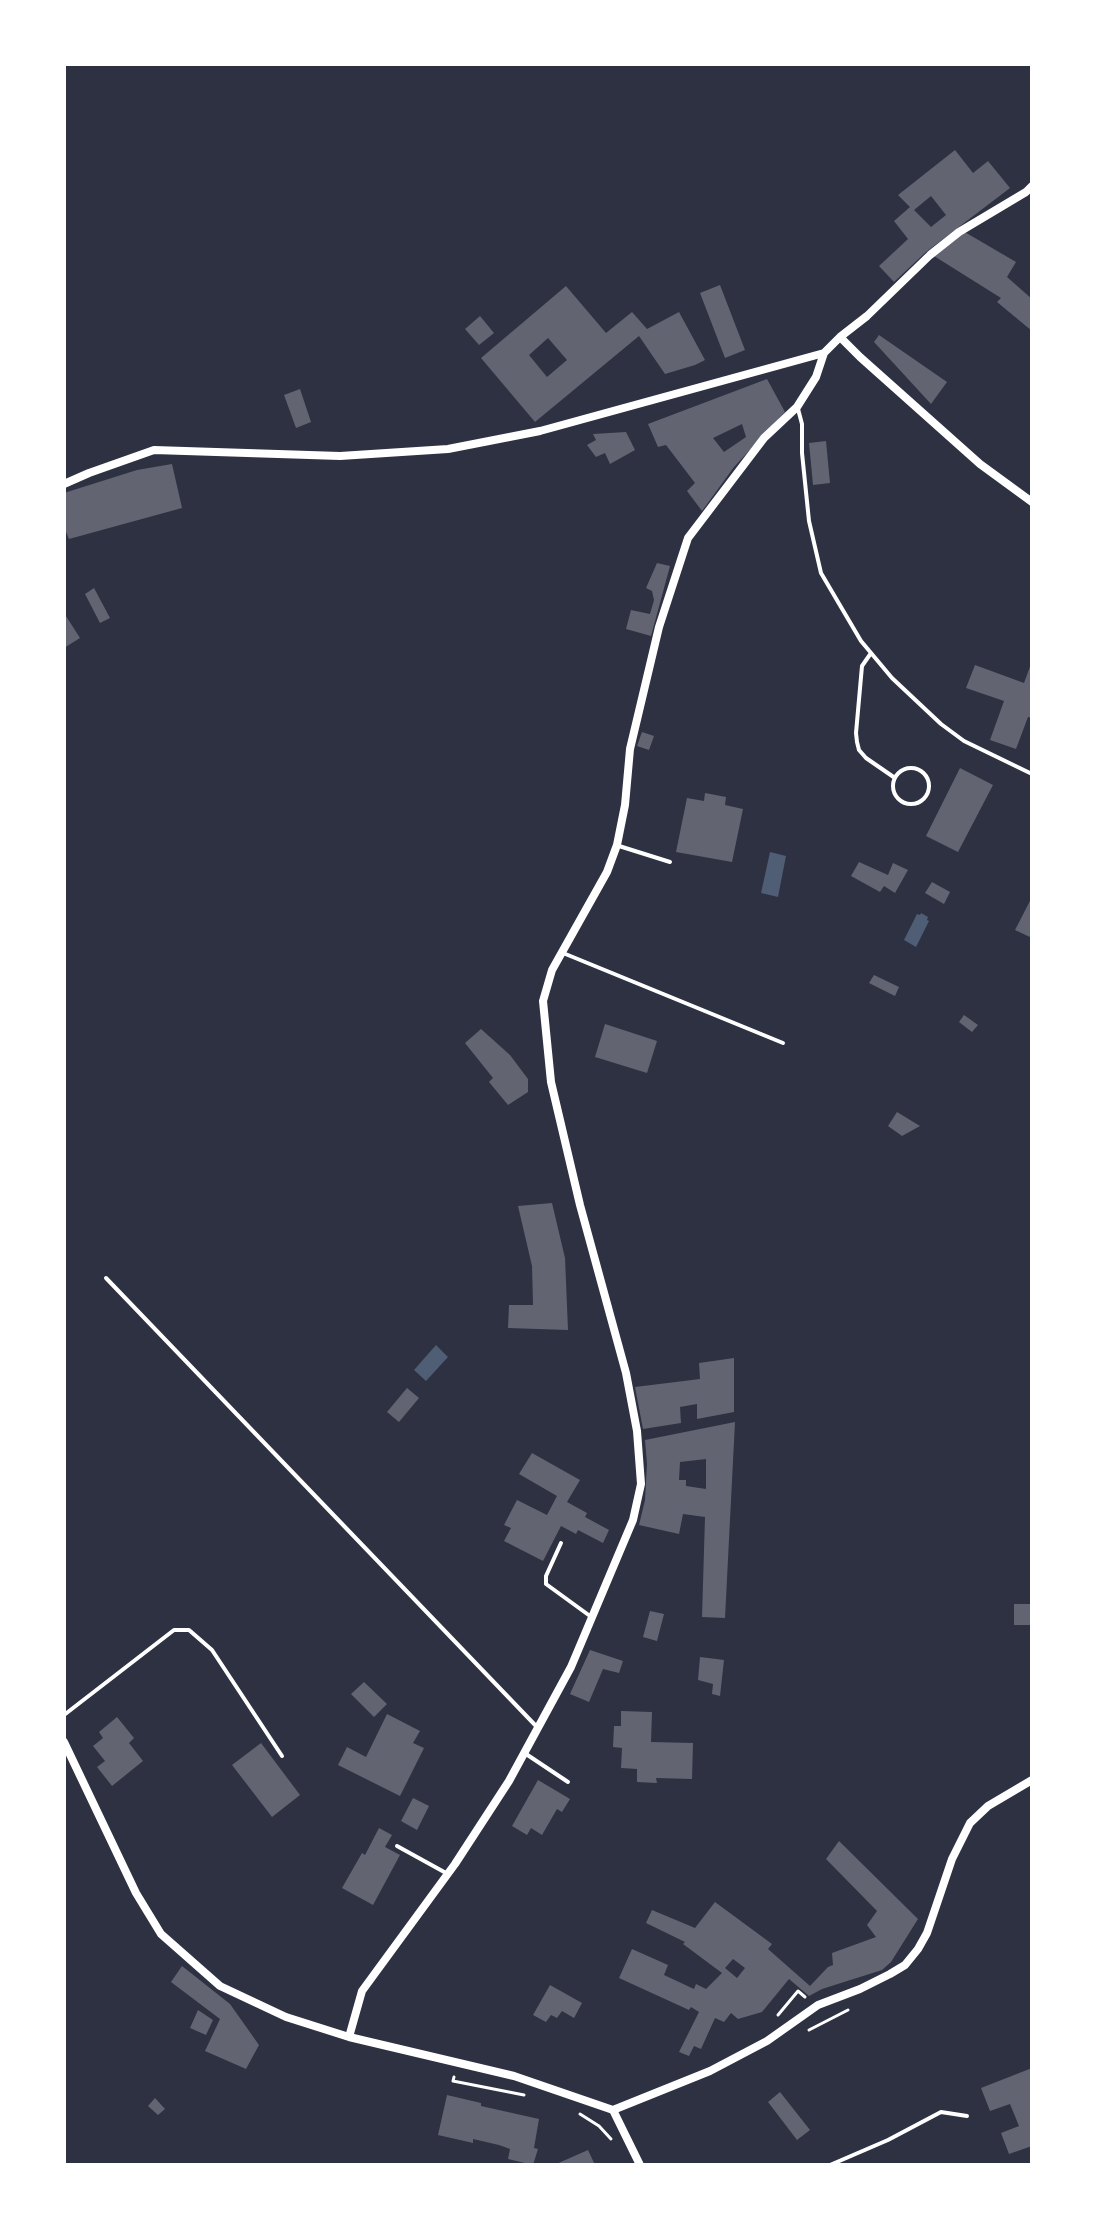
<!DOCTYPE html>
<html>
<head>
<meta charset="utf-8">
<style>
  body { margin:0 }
  #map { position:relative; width:1096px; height:2229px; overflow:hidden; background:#2d3142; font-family:"PT Sans Narrow",sans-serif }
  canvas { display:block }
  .frame { position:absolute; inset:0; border:66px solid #fff; pointer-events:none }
</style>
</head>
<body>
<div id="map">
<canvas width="1096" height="2229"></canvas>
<div class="frame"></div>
</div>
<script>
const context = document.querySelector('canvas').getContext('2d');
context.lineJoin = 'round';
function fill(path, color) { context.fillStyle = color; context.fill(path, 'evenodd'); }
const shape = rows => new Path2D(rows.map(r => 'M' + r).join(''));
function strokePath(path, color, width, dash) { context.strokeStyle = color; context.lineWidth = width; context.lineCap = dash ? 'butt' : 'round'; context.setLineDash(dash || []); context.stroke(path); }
fill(shape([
  [770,852,786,856,778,897,761,893],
  [921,913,928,917,927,920,929,921,916,947,904,940,917,914,920,915],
  [436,1345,448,1357,426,1381,414,1370]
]), '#4f5d75');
fill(shape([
  [955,150,973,173,988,161,1010,188,926,252,894,282,879,266,908,239,894,221,910,207,898,195],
  [931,196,946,215,931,227,914,210],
  [963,231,1016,262,1007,277,1032,299,1032,331,997,302,1001,298,934,256],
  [720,285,745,350,725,358,700,293],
  [566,286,606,333,632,312,647,329,679,312,705,360,695,365,665,374,639,336,535,422,481,358],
  [548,338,567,360,547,377,529,355],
  [480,316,494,333,479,345,465,329],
  [879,335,947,382,931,404,874,342],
  [767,379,785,412,734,467,702,511,687,491,695,483,666,445,658,447,648,424],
  [742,424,746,437,724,452,713,438],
  [300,389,311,422,296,428,284,395],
  [626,432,635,450,610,464,605,453,596,457,587,445,596,440,593,434],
  [826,441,830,483,813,485,809,443],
  [172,464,182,508,69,539,64,527,64,493,137,470],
  [657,563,670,566,651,636,626,629,631,610,650,614,654,600,652,591,646,588],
  [94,588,110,618,100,623,85,594],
  [64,613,80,638,64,648],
  [1032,661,1032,718,1028,717,1016,749,990,740,1004,701,966,688,975,665,1024,683],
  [642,732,654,736,649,750,637,746],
  [960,768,993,785,958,852,926,836],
  [705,793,726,797,725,805,743,809,732,862,676,852,687,798,704,801],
  [859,862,888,875,893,863,908,870,895,893,884,886,880,892,851,876],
  [932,882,950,892,944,904,925,893],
  [1032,897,1032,938,1015,930],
  [874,975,899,987,895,996,869,983],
  [964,1015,978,1025,972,1032,959,1022],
  [605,1024,657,1041,647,1073,595,1057],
  [481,1029,510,1055,528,1079,528,1092,508,1105,489,1082,493,1078,465,1043],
  [897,1112,920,1126,902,1136,888,1126],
  [552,1203,565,1258,568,1330,508,1328,509,1305,533,1305,532,1266,518,1206],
  [734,1358,734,1412,697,1419,697,1404,680,1407,681,1423,643,1429,635,1387,700,1379,699,1363],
  [407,1388,419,1398,399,1422,387,1412],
  [735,1422,725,1618,702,1617,705,1517,683,1514,679,1534,639,1525,645,1500,647,1464,645,1440],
  [706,1459,706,1489,686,1486,686,1480,679,1480,680,1462],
  [532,1453,580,1480,567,1502,587,1513,585,1517,609,1530,603,1543,578,1530,576,1534,561,1526,543,1561,504,1541,511,1528,504,1525,517,1500,547,1515,557,1496,519,1474],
  [1014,1604,1032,1604,1032,1625,1014,1625],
  [650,1611,664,1614,657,1641,643,1637],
  [590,1650,623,1661,619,1673,603,1669,589,1702,570,1694],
  [700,1657,724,1660,720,1696,712,1694,713,1684,698,1680],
  [364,1682,387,1704,374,1717,351,1694],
  [621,1711,652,1712,651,1742,693,1743,692,1779,656,1778,657,1783,637,1782,637,1769,621,1768,622,1748,613,1747,614,1726,621,1726],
  [387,1714,420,1731,413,1743,424,1748,400,1796,338,1765,347,1747,366,1757],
  [117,1717,134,1738,129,1743,143,1761,112,1786,97,1767,105,1761,93,1746,103,1738,99,1732],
  [261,1743,300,1795,272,1817,232,1765],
  [538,1780,570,1799,562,1812,557,1809,542,1835,531,1828,527,1835,512,1826],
  [413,1798,429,1806,417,1830,401,1821],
  [379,1828,392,1835,385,1847,400,1855,373,1905,342,1888,362,1853,365,1855],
  [839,1841,918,1919,891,1962,882,1970,822,1989,809,1996,789,1979,762,2012,738,2019,731,2013,724,2022,715,2018,701,2049,694,2046,689,2056,679,2052,699,2012,691,2007,689,2010,619,1978,632,1949,668,1965,664,1975,694,1989,696,1984,706,1989,722,1973,683,1944,685,1942,646,1923,652,1910,695,1928,715,1902,772,1944,768,1949,810,1986,828,1967,833,1965,832,1953,876,1937,867,1925,877,1911,826,1859],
  [733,1959,745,1968,737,1978,725,1968],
  [182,1966,230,2004,259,2045,246,2069,205,2051,220,2019,171,1982],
  [550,1985,582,2003,574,2018,562,2011,557,2018,551,2015,546,2022,533,2015],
  [198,2010,213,2020,206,2035,190,2028],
  [1032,2068,1032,2146,1009,2154,1001,2133,1019,2126,1010,2104,990,2111,981,2088],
  [780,2092,810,2130,797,2140,768,2102],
  [447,2095,481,2103,481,2106,539,2119,534,2148,538,2149,533,2165,508,2159,510,2149,499,2145,473,2139,473,2143,438,2135],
  [155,2098,165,2109,158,2115,148,2106],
  [588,2150,595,2165,554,2165]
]), '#626471');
strokePath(shape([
  [778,2015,798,1991,805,1997],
  [809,2030,848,2010],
  [454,2077,453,2081,524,2095],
  [580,2114,599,2126,611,2139]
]), '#fff', 3);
strokePath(shape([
  [798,409,802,424,802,453,809,521,821,573,861,641,892,678,941,724,964,741,1032,774],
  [871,653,862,666,856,733,857,742,859,750,866,758,895,778],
  '893 786a18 18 0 1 1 36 0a18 18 0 1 1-36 0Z',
  [619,846,670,862],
  [563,953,783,1043],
  [106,1278,536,1726],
  [561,1543,546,1576,546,1584,590,1616],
  [64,1715,174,1630,189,1630,212,1650,282,1756],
  [526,1754,568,1782],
  [397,1846,446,1873],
  [830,2165,888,2140,941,2112,967,2116]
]), '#fff', 4);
strokePath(shape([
  [840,337,860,357,980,464,1032,502],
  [64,484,89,473,154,450,340,456,448,449,540,431,824,353,840,337,867,316,930,255,959,232,1026,192,1032,186],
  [64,1742,136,1893,161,1934,220,1986,286,2017,349,2037,514,2076,613,2110,640,2165],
  [349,2037,362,1991,455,1864,509,1781,571,1667,633,1520,641,1484,637,1431,626,1373,580,1205,551,1082,543,1001,552,970,607,872,617,845,625,805,630,749,659,627,688,538,764,438,797,407,816,377,824,353],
  [613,2110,710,2071,767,2041,818,2005,860,1989,890,1974,905,1965,918,1949,927,1933,952,1859,970,1823,988,1806,1032,1780]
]), '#fff', 8);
</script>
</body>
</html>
